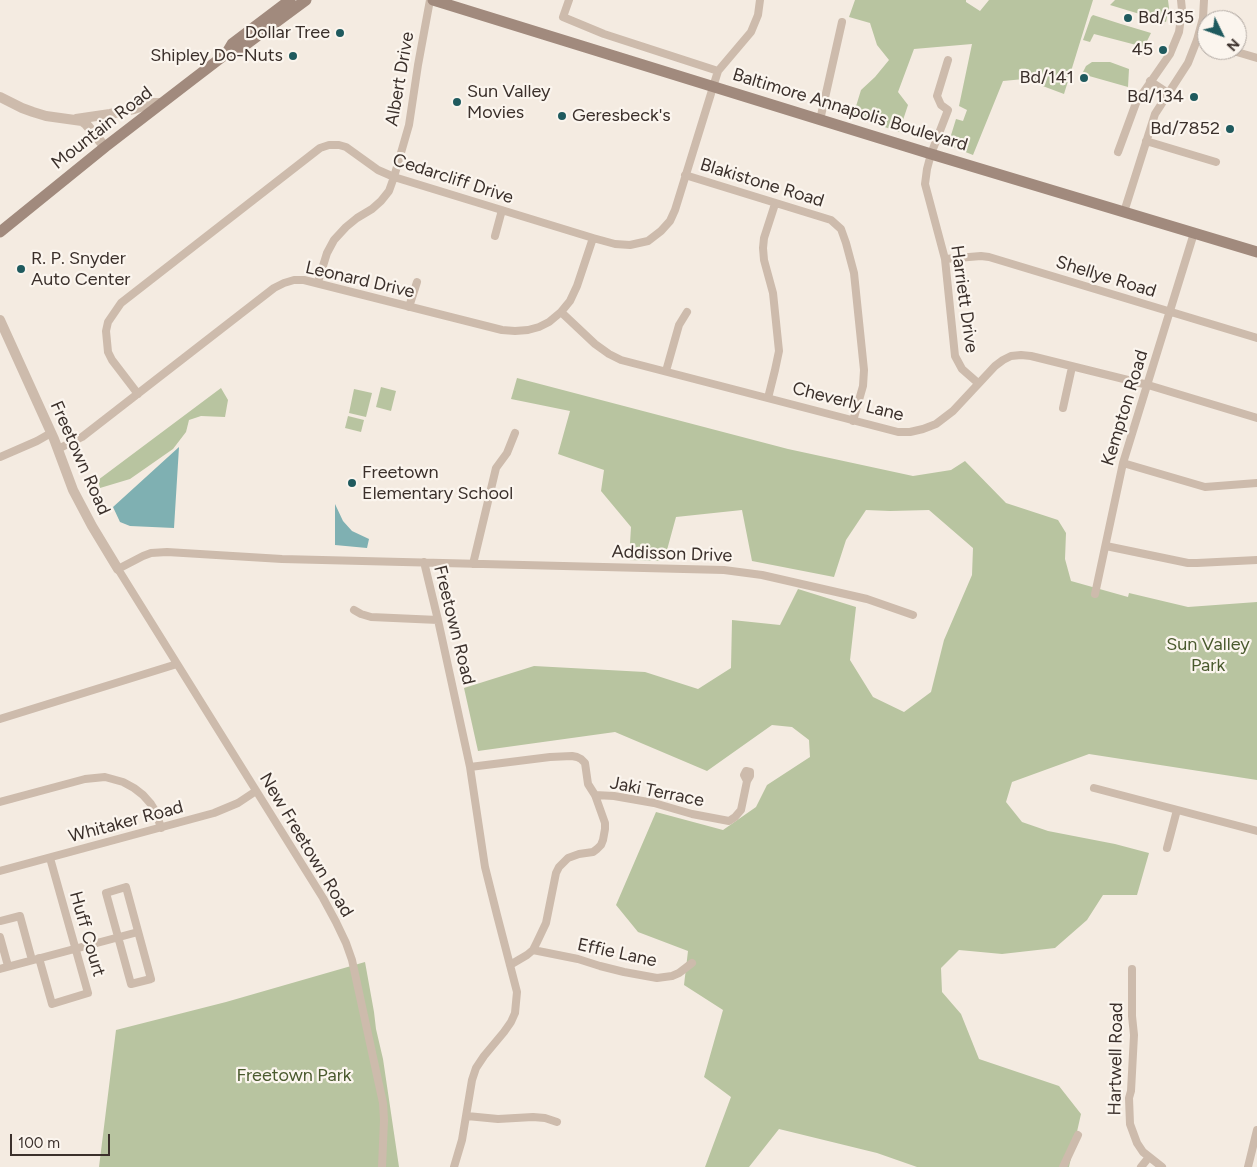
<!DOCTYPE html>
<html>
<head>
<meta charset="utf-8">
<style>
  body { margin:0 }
  #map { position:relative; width:1257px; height:1167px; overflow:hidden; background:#f4ebe1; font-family:Figtree,sans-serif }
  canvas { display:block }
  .north { position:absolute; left:1197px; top:10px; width:50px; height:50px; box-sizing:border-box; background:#fbf5ee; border:1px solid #aea6a0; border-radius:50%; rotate:132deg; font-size:14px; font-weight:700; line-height:20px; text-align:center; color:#3b302b }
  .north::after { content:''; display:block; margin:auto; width:18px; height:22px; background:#1f5a5e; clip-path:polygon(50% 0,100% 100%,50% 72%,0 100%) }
  .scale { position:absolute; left:10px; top:1134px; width:100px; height:22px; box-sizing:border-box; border:2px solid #3b302b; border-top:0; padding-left:6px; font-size:15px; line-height:18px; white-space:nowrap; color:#3b302b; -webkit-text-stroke:4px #fbf5ee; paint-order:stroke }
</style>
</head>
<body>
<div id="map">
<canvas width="1257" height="1167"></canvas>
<div class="north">N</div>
<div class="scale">100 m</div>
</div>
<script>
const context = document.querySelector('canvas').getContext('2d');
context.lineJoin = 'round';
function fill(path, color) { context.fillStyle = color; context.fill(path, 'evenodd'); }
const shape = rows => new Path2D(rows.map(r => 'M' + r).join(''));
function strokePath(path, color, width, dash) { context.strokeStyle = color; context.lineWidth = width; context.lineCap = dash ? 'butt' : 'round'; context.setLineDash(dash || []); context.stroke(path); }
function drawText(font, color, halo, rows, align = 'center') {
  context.font = font + ' Figtree,sans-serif'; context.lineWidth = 4.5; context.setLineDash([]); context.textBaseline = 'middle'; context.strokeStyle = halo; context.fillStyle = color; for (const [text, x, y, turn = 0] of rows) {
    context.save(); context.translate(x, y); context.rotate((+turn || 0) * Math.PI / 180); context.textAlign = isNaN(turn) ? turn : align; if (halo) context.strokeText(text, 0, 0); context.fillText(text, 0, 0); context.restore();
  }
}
fill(shape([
  [855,0,966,0,966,2,980,11,989,0,1093,0,1064,94,1024,79,1003,81,973,155,948,145,956,119,963,121,967,110,959,106,972,44,914,49,898,92,908,105,899,132,853,116,861,90,875,77,889,60,877,45,870,23,849,17],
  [1115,0,1168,0,1169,8,1166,22,1110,5],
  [1093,15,1121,24,1151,33,1144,47,1094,34,1090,42,1083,40,1091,17],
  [1092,62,1110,62,1129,69,1128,87,1082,74,1086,66],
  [517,378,788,449,913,476,951,470,965,461,1006,503,1058,520,1066,533,1065,559,1071,581,1128,597,1129,593,1188,607,1257,602,1257,780,1089,754,1012,782,1006,802,1022,822,1048,831,1115,844,1149,853,1137,895,1103,895,1087,920,1055,948,1002,954,959,950,941,968,942,992,961,1014,979,1059,1059,1086,1081,1114,1069,1167,917,1167,877,1153,779,1129,749,1167,705,1167,731,1097,704,1077,723,1010,684,985,688,951,638,932,616,905,656,812,723,830,756,807,767,785,810,757,809,740,792,727,772,725,707,771,615,732,478,751,464,688,534,666,645,672,698,689,731,668,732,620,780,625,798,589,856,607,850,660,873,697,904,712,931,692,944,640,972,575,973,548,929,510,890,511,866,510,846,540,834,577,752,561,742,510,676,517,664,561,629,560,631,527,601,491,604,470,558,454,570,411,511,399],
  [381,387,396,391,391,411,376,407],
  [221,388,228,400,225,417,201,416,189,420,186,432,173,449,130,479,100,488,98,480],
  [354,389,372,393,366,417,349,413],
  [348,416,364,420,361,432,345,428],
  [365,962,374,1012,376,1029,383,1059,399,1167,99,1167,116,1030,226,1002]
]), '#b8c4a0');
fill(shape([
  [179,447,174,528,130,526,120,522,113,507],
  [335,504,343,521,352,531,369,539,367,548,335,545]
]), '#7fb0b2');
strokePath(shape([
  [569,0,563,17,604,34,718,71],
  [1197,40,1207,43],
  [1230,50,1257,58],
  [948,60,937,96,941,105,948,110,931,154,927,169,925,184,945,259,955,356,962,369,978,383],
  [1150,81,1168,93],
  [820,120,842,22],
  [1146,141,1216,162],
  [1118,152,1136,103,1170,54,1179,32,1182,10,1181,0],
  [685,175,831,220,841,229,846,243,854,273,864,370,863,386,853,421],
  [1124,212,1155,114,1188,63,1197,40,1203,18,1204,0],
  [495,236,502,210],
  [945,259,981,256,989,257,1257,338],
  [318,282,327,253,334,240,346,227,357,218,372,209,381,201,389,191,394,177,409,125,418,65,430,0],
  [409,307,417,282],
  [561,312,595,344,609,354,621,360,898,432,910,432,923,429,936,424,953,411,995,366,1003,360,1011,356,1021,355,1031,356,1148,385,1257,418],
  [666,371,679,325,687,312],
  [138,394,112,360,108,352,106,331,108,322,121,303,320,148,329,145,339,145,346,147,378,170,394,177,593,238,615,244,630,245,648,241,661,231,670,221,675,210,718,71,751,32,758,15,760,0],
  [768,398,775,370,779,351,773,293,764,260,763,248,764,238,775,204],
  [1063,408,1072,367],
  [58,449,82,437,274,288,284,283,294,280,304,280,502,330,515,331,528,330,539,327,549,322,561,312,570,301,577,286,593,238],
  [0,457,37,441,51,433],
  [1123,463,1205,487,1257,483],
  [1106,546,1188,563,1197,563,1257,560],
  [424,562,438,620,470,767,485,867,497,915,517,992,515,1013,511,1022,504,1032,484,1056,476,1068,472,1080,462,1140,454,1167],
  [473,564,496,468,507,453,515,433],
  [1095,594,1123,463,1194,233],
  [354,610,361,614,371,617,438,620],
  [0,719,177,664],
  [470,767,550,757,572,756,577,757,581,759,585,763,588,784,595,795,605,823,605,829,603,840,601,845,597,849,593,852,579,854,568,858,559,867,556,873,546,923,537,942,533,950,527,955,510,965],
  [1094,788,1257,831],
  [595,795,614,796,654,803,692,814,729,821,735,817,741,810,747,781,750,776,750,772,746,771,744,775,747,781],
  [0,802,85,779,105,777,123,782,134,788,143,795,151,804,156,812,161,828],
  [1167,848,1177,810],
  [0,871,214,813,238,803,256,791],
  [126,887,151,979,131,984,106,893,126,887],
  [0,921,20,916,32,960],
  [0,937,8,966],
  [533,950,578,959,600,966,624,972,657,978,672,976,679,973,692,963],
  [39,958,52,1004,88,993,50,858],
  [0,969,138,932],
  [1132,969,1132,1016,1134,1035,1131,1091,1129,1098,1130,1124,1137,1143,1143,1152,1162,1167],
  [467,1116,498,1119,533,1117,545,1118,557,1122],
  [382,1167,384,1120,383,1103,352,960,346,943,336,922,323,898,118,569,143,556,151,553,167,552,282,559,724,570,762,575,867,599,913,615],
  [1063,1167,1078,1135],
  [1141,1167,1149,1157],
  [1248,1167,1257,1130]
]), '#cdbbac', 8);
strokePath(shape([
  [0,97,22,108,33,112,46,116,82,121,86,124,105,147],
  [76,119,110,114,134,109,152,103,162,103],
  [0,320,54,439,73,490,92,526,118,569]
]), '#cdbbac', 10);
strokePath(shape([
  [433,0,931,154,1257,252],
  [226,54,232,44,290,0],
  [0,232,105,147,192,80,226,54,237,51,306,0]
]), '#a18a7d', 11);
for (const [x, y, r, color] of [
  [1128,18,5,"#1f5a5e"],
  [340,33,5,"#1f5a5e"],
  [1163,50,5,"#1f5a5e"],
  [293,56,5,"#1f5a5e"],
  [1084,78,5,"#1f5a5e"],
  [1194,97,5,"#1f5a5e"],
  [457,102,5,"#1f5a5e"],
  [562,116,5,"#1f5a5e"],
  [1230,129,5,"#1f5a5e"],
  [21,269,5,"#1f5a5e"],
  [352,483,5,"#1f5a5e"]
]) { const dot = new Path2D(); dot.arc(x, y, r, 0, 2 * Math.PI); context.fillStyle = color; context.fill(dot); strokePath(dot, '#fbf5ee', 2); }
drawText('18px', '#3b302b', '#fbf5ee', [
  ["Bd/135",1138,18,"left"],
  ["Dollar Tree",330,33],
  ["45",1153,50],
  ["Shipley Do-Nuts",283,56],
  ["Bd/141",1074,78],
  ["Sun Valley",467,92,"left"],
  ["Movies",467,113,"left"],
  ["Bd/134",1184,97],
  ["Geresbeck's",572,116,"left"],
  ["Bd/7852",1220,129],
  ["R. P. Snyder",31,259,"left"],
  ["Auto Center",31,280,"left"],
  ["Freetown",362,473,"left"],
  ["Elementary School",362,494,"left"]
], 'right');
drawText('18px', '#3b302b', '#fbf5ee', [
  ["Albert Drive",400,79,-80],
  ["Baltimore Annapolis Boulevard",850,110,17],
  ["Mountain Road",102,128,-38],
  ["Cedarcliff Drive",453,179,18],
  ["Blakistone Road",762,183,17],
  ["Shellye Road",1106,277,17],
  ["Leonard Drive",360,280,13],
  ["Harriett Drive",964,299,82],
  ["Cheverly Lane",848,402,14],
  ["Kempton Road",1125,408,-73],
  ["Freetown Road",80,458,66],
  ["Addisson Drive",672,554,2],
  ["Freetown Road",454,625,76],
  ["Jaki Terrace",657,792,11],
  ["Whitaker Road",126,822,-15],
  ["New Freetown Road",306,845,59],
  ["Huff Court",87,934,74],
  ["Effie Lane",617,953,12],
  ["Hartwell Road",1116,1059,-89]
]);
drawText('18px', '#4a5a2e', '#fbf5ee', [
  ["Sun Valley",1208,645],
  ["Park",1208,666],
  ["Freetown Park",294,1076]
]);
</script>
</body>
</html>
